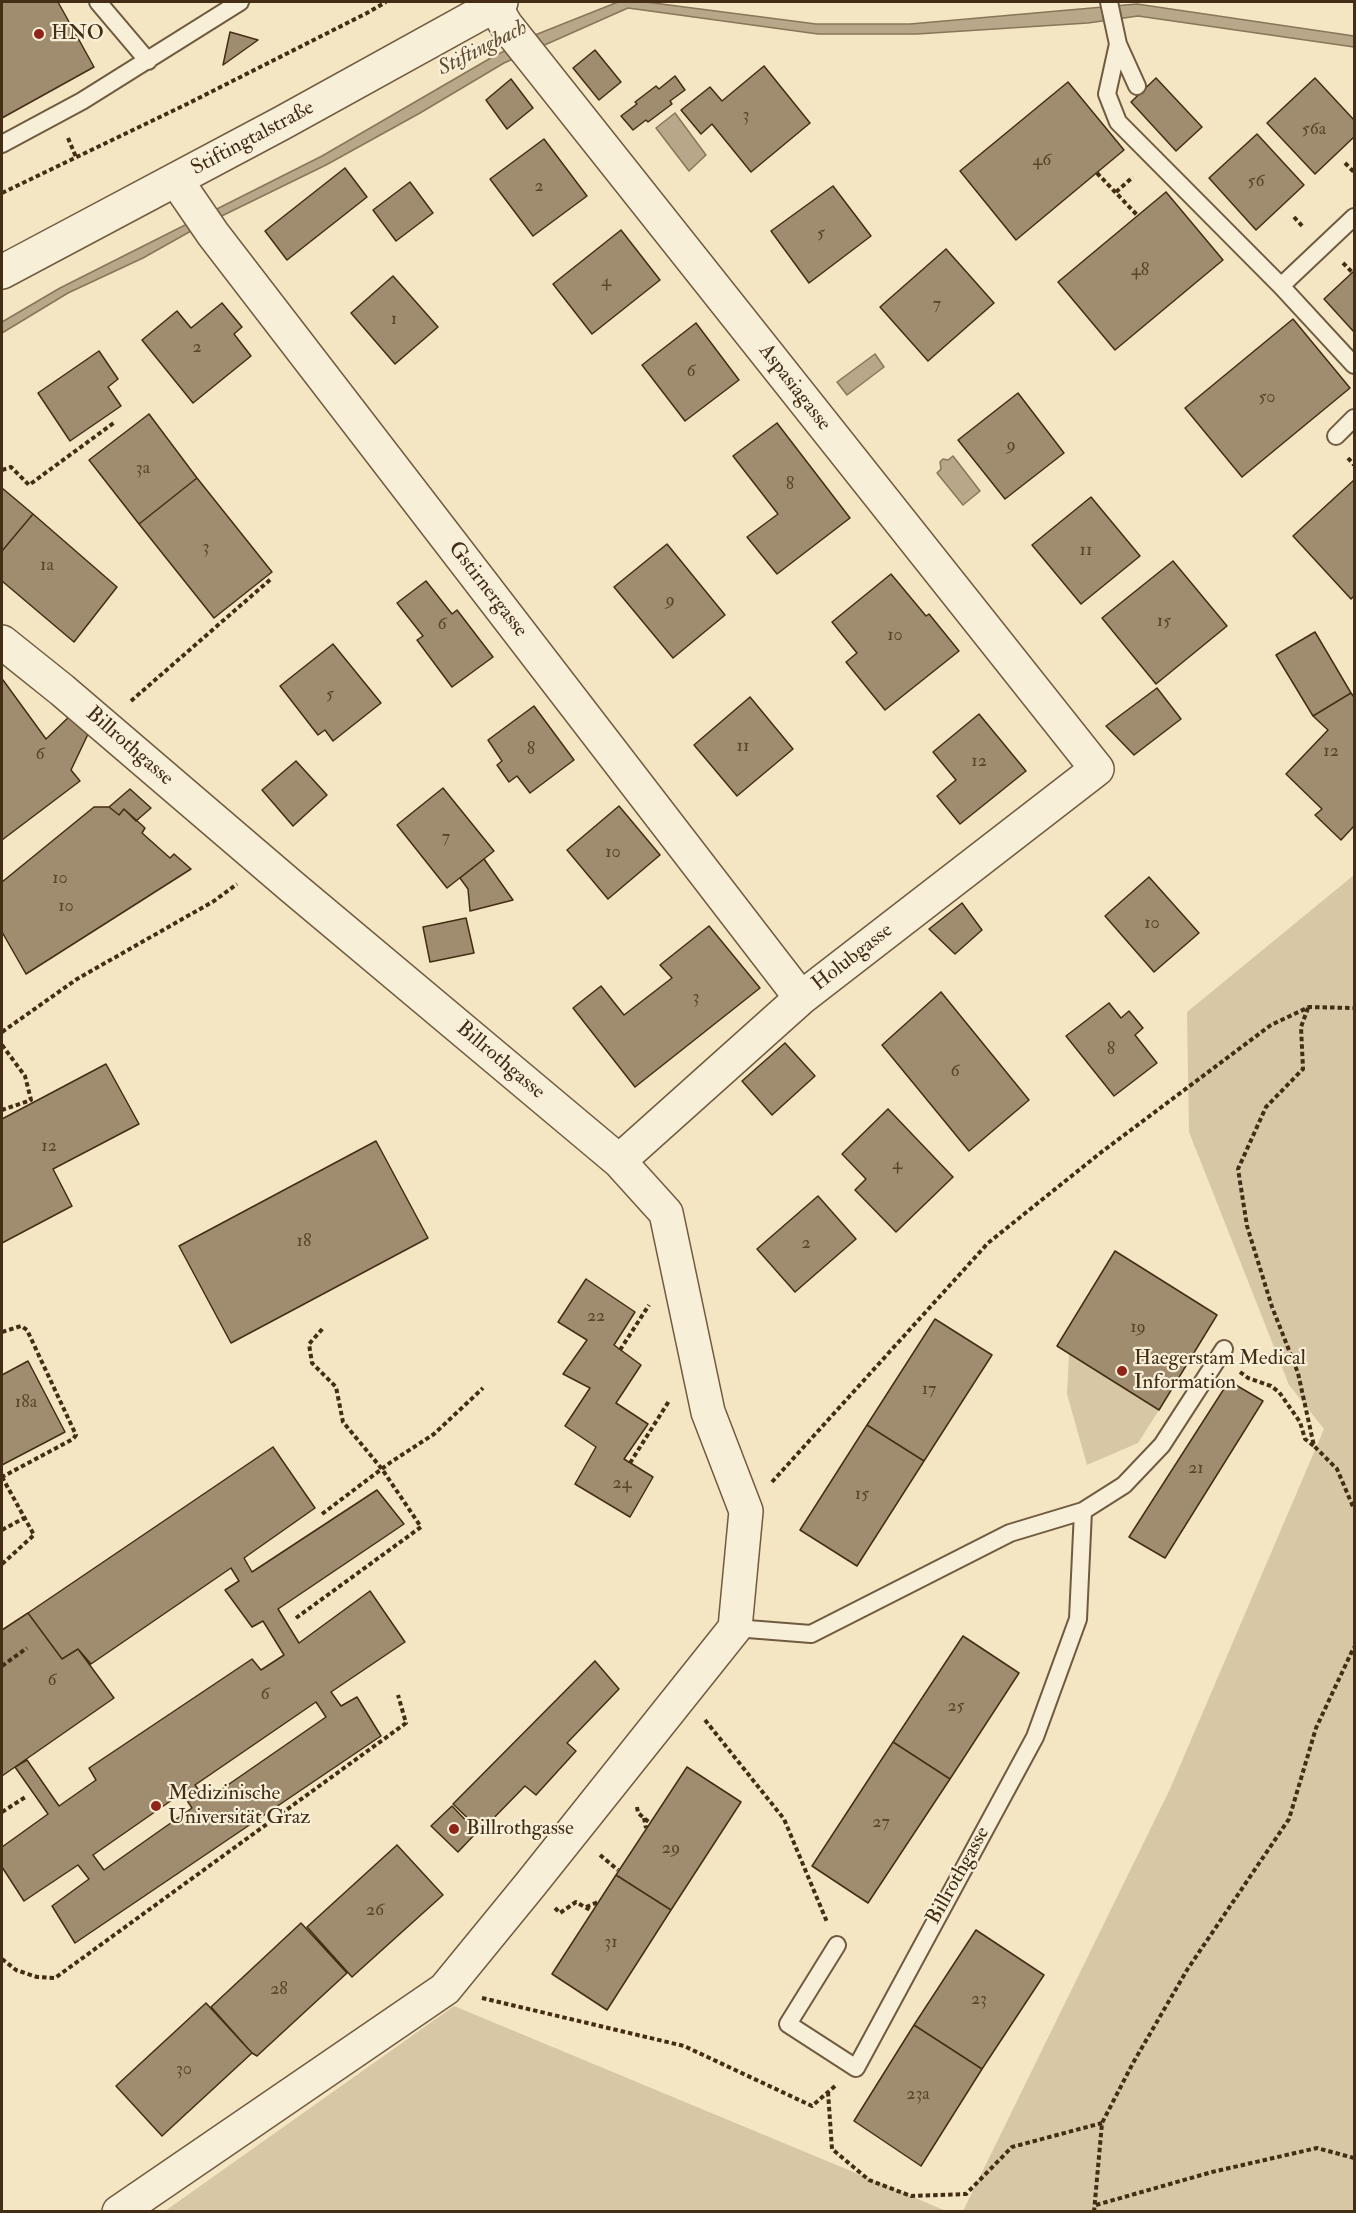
<!DOCTYPE html>
<html>
<head>
<meta charset="utf-8">
<style>
  body { margin:0 }
  #map { position:relative; width:1356px; height:2213px; overflow:hidden; background:#f5e6c3; font-family:"IM FELL Double Pica",serif }
  canvas { display:block }
  .frame { position:absolute; inset:0; border:3px solid #432d15; pointer-events:none }
</style>
</head>
<body>
<div id="map">
<canvas width="1356" height="2213"></canvas>
<div class="frame"></div>
</div>
<script>
const context = document.querySelector('canvas').getContext('2d');
context.lineJoin = 'round';
function fill(path, color) { context.fillStyle = color; context.fill(path, 'evenodd'); }
const shape = rows => new Path2D(rows.map(r => 'M' + r).join(''));
function strokePath(path, color, width, dash) { context.strokeStyle = color; context.lineWidth = width; context.lineCap = dash ? 'butt' : 'round'; context.setLineDash(dash || []); context.stroke(path); }
function drawText(font, color, halo, rows, align = 'center') {
  context.font = font + ' "IM FELL Double Pica",serif'; context.lineWidth = 4.5; context.setLineDash([]); context.textBaseline = 'middle'; context.strokeStyle = halo; context.fillStyle = color; for (const [text, x, y, turn = 0] of rows) {
    context.save(); context.translate(x, y); context.rotate((+turn || 0) * Math.PI / 180); context.textAlign = isNaN(turn) ? turn : align; if (halo) context.strokeText(text, 0, 0); context.fillText(text, 0, 0); context.restore();
  }
}
fill(shape([
  [1354,875,1354,2211,963,2211,1170,1789,1324,1429,1289,1385,1189,1132,1187,1012],
  [1069,1354,1159,1410,1138,1443,1087,1465,1067,1394],
  [454,2006,911,2196,946,2211,165,2211]
]), '#d7c7a5');
const water = shape([
  [618,2,646,2,816,24,910,24,1137,4,1354,36,1354,47,1138,16,1088,23,917,34,818,34,628,8,504,63,420,113,326,165,191,231,143,258,68,293,2,333,2,322,60,288,322,156,489,59,535,35,618,2],
  [675,113,706,155,689,171,656,128,675,113],
  [875,354,884,367,847,395,837,382,875,354],
  [953,456,980,491,963,505,937,473,941,469,940,462,943,459,948,460,953,456]
]);
fill(water, '#b8a788');
strokePath(water, '#89765a', 1.5);
const building = shape([
  [2,2,58,2,94,67,2,118,2,2],
  [230,32,258,40,223,65,230,32],
  [595,50,621,82,599,100,573,68,595,50],
  [764,66,810,123,751,172,712,124,701,134,681,110,710,87,722,101,764,66],
  [675,76,685,90,670,101,672,104,648,122,646,120,633,130,621,116,637,104,635,102,656,86,659,89,675,76],
  [1156,78,1202,127,1176,151,1131,102,1156,78],
  [1315,78,1354,120,1354,137,1315,174,1267,123,1315,78],
  [511,79,533,108,507,129,486,100,511,79],
  [1068,82,1124,150,1016,240,960,171,1068,82],
  [1257,134,1304,185,1256,230,1209,178,1257,134],
  [544,139,587,196,533,236,490,179,544,139],
  [345,168,367,197,287,260,265,231,345,168],
  [410,182,433,213,396,241,373,210,410,182],
  [833,186,871,236,809,283,771,231,833,186],
  [1166,192,1223,260,1115,350,1058,282,1166,192],
  [621,230,660,280,592,334,553,284,621,230],
  [946,249,994,303,928,361,880,307,946,249],
  [1354,271,1354,332,1324,299,1354,271],
  [393,276,438,327,395,364,351,313,393,276],
  [222,303,242,327,234,334,251,356,193,403,142,340,177,311,191,328,222,303],
  [1293,319,1350,388,1242,477,1185,408,1293,319],
  [696,323,739,380,685,421,642,365,696,323],
  [99,351,118,379,108,387,121,406,70,441,38,393,99,351],
  [1018,393,1064,453,1005,499,958,440,1018,393],
  [149,414,197,478,139,524,89,460,149,414],
  [777,423,850,518,777,574,747,537,778,514,733,456,777,423],
  [197,478,272,572,214,618,139,524,197,478],
  [1354,480,1354,596,1351,599,1293,536,1354,480],
  [2,488,33,514,2,551,2,488],
  [1091,497,1140,556,1081,604,1032,545,1091,497],
  [33,514,117,587,74,642,2,581,2,551,33,514],
  [667,544,725,615,673,658,614,587,667,544],
  [1173,561,1227,626,1156,684,1102,618,1173,561],
  [891,574,926,616,929,614,959,651,885,710,846,662,857,653,832,622,891,574],
  [426,581,452,614,457,610,493,657,452,687,417,640,423,636,397,603,426,581],
  [1315,632,1351,693,1313,716,1276,655,1315,632],
  [333,644,381,703,333,741,325,730,318,735,280,686,333,644],
  [3,680,46,739,73,713,89,732,71,770,80,781,2,840,2,682,3,680],
  [1157,688,1181,719,1134,755,1106,726,1157,688],
  [1351,693,1354,697,1354,826,1341,840,1315,815,1322,809,1286,774,1328,730,1313,716,1351,693],
  [750,697,793,749,737,796,694,745,750,697],
  [534,706,574,760,530,793,517,776,509,782,497,765,502,761,488,740,534,706],
  [979,714,1026,771,960,824,937,796,956,780,933,752,979,714],
  [296,761,327,795,293,826,262,790,296,761],
  [443,788,494,851,447,888,397,825,443,788],
  [130,789,151,808,136,821,124,809,119,815,109,807,130,789],
  [619,806,660,855,608,899,567,850,619,806],
  [94,807,109,807,119,815,124,809,145,828,142,833,170,858,174,854,191,869,26,974,2,932,2,882,94,807],
  [484,859,513,900,470,911,468,889,460,878,484,859],
  [1149,877,1199,933,1154,972,1105,916,1149,877],
  [962,903,982,930,955,954,929,929,962,903],
  [466,918,474,953,430,962,423,927,466,918],
  [709,926,760,988,635,1087,573,1008,601,986,624,1015,672,978,660,965,709,926],
  [941,992,1029,1100,969,1151,882,1045,941,992],
  [1109,1003,1121,1018,1129,1011,1143,1028,1135,1035,1157,1063,1114,1096,1066,1036,1109,1003],
  [785,1043,815,1076,772,1115,742,1081,785,1043],
  [106,1064,139,1124,53,1169,72,1206,2,1243,2,1119,106,1064],
  [888,1109,953,1177,896,1232,855,1190,866,1179,842,1154,888,1109],
  [376,1141,428,1238,231,1343,179,1246,376,1141],
  [818,1196,856,1239,795,1292,757,1249,818,1196],
  [1115,1251,1217,1315,1159,1410,1057,1346,1115,1251],
  [586,1279,635,1312,614,1345,641,1365,616,1403,648,1424,624,1459,653,1477,630,1517,575,1484,596,1447,565,1426,590,1388,563,1374,587,1340,558,1322,586,1279],
  [935,1319,992,1355,924,1461,867,1425,935,1319],
  [28,1361,65,1432,2,1465,2,1375,28,1361],
  [1229,1381,1263,1401,1165,1558,1129,1537,1229,1381],
  [867,1425,924,1461,857,1566,800,1530,867,1425],
  [273,1447,315,1508,244,1558,252,1572,377,1490,404,1524,278,1609,299,1643,370,1591,405,1642,331,1692,341,1706,357,1697,381,1736,75,1943,52,1906,89,1879,78,1865,24,1901,2,1867,2,1847,48,1814,15,1767,27,1760,59,1806,96,1780,89,1768,252,1659,261,1670,284,1655,263,1621,252,1627,225,1590,239,1581,231,1568,91,1664,78,1649,62,1659,28,1613,273,1447],
  [316,1702,326,1717,206,1800,195,1785,316,1702],
  [182,1793,192,1808,104,1870,93,1855,182,1793],
  [28,1613,62,1659,78,1649,114,1698,2,1776,2,1630,28,1613],
  [963,1636,1019,1673,950,1779,893,1742,963,1636],
  [595,1661,619,1689,567,1743,576,1751,536,1795,525,1786,481,1831,453,1804,595,1661],
  [893,1742,950,1779,868,1903,812,1866,893,1742],
  [687,1767,741,1802,671,1910,616,1875,687,1767],
  [452,1806,477,1832,458,1852,431,1826,452,1806],
  [397,1845,443,1895,352,1977,307,1927,397,1845],
  [616,1875,671,1910,607,2010,552,1974,616,1875],
  [301,1923,347,1973,257,2056,252,2053,211,2007,301,1923],
  [976,1930,1044,1975,982,2069,914,2025,976,1930],
  [206,2003,252,2053,162,2136,116,2086,206,2003],
  [914,2025,982,2069,921,2166,854,2121,914,2025]
]);
fill(building, '#a08d6f');
strokePath(building, '#432d15', 1.5);
const service = shape([
  [98,2,148,61],
  [1109,2,1118,44,1137,86],
  [1118,44,1107,94,1118,122,1281,286,1354,365],
  [2,144,82,101,240,2],
  [1281,286,1354,217],
  [1336,436,1354,418],
  [1083,1511,1124,1485,1162,1445,1224,1349],
  [735,1628,811,1634,1010,1533,1083,1511,1078,1619,1035,1737,856,2068,788,2024,837,1945]
]);
const minor = shape([
  [494,5,506,25,1097,769,801,998,619,1161],
  [176,180,213,234,801,998],
  [2,642,62,690,291,886,619,1161,666,1213,708,1412,746,1511,735,1628,530,1885,445,1989,119,2212]
]);
const tertiary = shape([
  [2,272,282,123,501,2]
]);
strokePath(service, '#705b40', 20);
strokePath(minor, '#705b40', 36);
strokePath(tertiary, '#705b40', 36);
strokePath(shape([
  [68,138,76,157],
  [1345,163,1354,172],
  [1097,173,1138,216],
  [1116,192,1133,177],
  [2,193,189,103,367,13,386,2],
  [1294,217,1304,228],
  [1343,263,1353,273],
  [1348,458,1354,465],
  [2,470,11,467,29,485,115,422],
  [131,701,272,578],
  [1308,1008,1301,1027,1303,1069,1266,1107,1238,1169,1247,1226,1272,1307,1298,1373,1314,1446,1337,1469,1354,1509],
  [2,1032,77,979,214,901,237,884],
  [2,1045,25,1076,31,1100,2,1110],
  [2,1332,21,1326,27,1330,76,1435,73,1439,2,1477],
  [620,1350,649,1305],
  [1240,1372,1248,1378,1271,1386,1279,1392,1300,1422,1305,1439,1314,1446],
  [630,1463,669,1401],
  [772,1482,988,1243,1099,1154,1271,1025,1309,1007,1354,1008],
  [322,1514,391,1462,434,1434,483,1388],
  [2,1530,24,1518],
  [2,1564,34,1535,2,1477],
  [296,1618,421,1527,382,1469,343,1422,336,1387,312,1363,309,1344,324,1327],
  [2,1666,27,1648],
  [705,1720,784,1819,827,1922],
  [637,1807,638,1813,650,1823],
  [2,1812,27,1796],
  [644,1818,646,1828],
  [600,1855,618,1870],
  [586,1907,598,1902],
  [555,1908,560,1913,576,1902,592,1911],
  [2,1959,16,1970,37,1977,55,1978,406,1723,398,1695],
  [482,1998,684,2046,812,2106,835,2086],
  [828,2092,832,2149,869,2180,911,2196,966,2194,1012,2147,1102,2123],
  [1096,2205,1212,2172,1317,2148,1354,2158],
  [1094,2212,1102,2123,1133,2063,1187,1970,1289,1819,1316,1728,1354,1647]
]), '#432d15', 4, [4.5, 3]);
strokePath(service, '#f8efd8', 16);
strokePath(minor, '#f8efd8', 33);
strokePath(tertiary, '#f8efd8', 33);
for (const [x, y, r, color] of [
  [39,34,6,"#8f2418"],
  [1122,1371,6,"#8f2418"],
  [156,1806,6,"#8f2418"],
  [454,1829,6,"#8f2418"]
]) { const dot = new Path2D(); dot.arc(x, y, r, 0, 2 * Math.PI); context.fillStyle = color; context.fill(dot); strokePath(dot, '#f8efd8', 2); }
drawText('18px', '#5a452c', null, [
  ["3",746,116],
  ["56a",1314,130],
  ["46",1042,161],
  ["56",1256,182],
  ["2",539,187],
  ["5",821,234],
  ["48",1140,271],
  ["4",606,282],
  ["7",937,305],
  ["1",394,320],
  ["2",197,348],
  ["6",691,372],
  ["50",1267,398],
  ["9",1011,446],
  ["3a",143,469],
  ["8",790,485],
  ["3",206,548],
  ["11",1086,551],
  ["1a",47,566],
  ["9",670,601],
  ["15",1164,622],
  ["6",442,625],
  ["10",895,636],
  ["5",330,695],
  ["11",743,747],
  ["8",531,750],
  ["12",1331,752],
  ["6",40,755],
  ["12",979,762],
  ["7",446,838],
  ["10",613,853],
  ["10",60,879],
  ["10",66,907],
  ["10",1152,924],
  ["3",696,998],
  ["8",1111,1050],
  ["6",955,1072],
  ["12",49,1147],
  ["4",897,1165],
  ["18",304,1242],
  ["2",806,1244],
  ["22",596,1317],
  ["19",1138,1328],
  ["17",929,1390],
  ["18a",26,1403],
  ["21",1196,1469],
  ["24",622,1484],
  ["15",862,1495],
  ["6",52,1681],
  ["6",265,1695],
  ["25",956,1707],
  ["27",881,1823],
  ["29",671,1849],
  ["26",375,1911],
  ["31",611,1943],
  ["28",279,1990],
  ["23",979,2000],
  ["30",184,2070],
  ["23a",918,2095]
]);
drawText('21px', '#432d15', '#f8efd8', [
  ["HNO",51,34],
  ["Haegerstam Medical",1134,1359],
  ["Information",1134,1383],
  ["Medizinische",168,1794],
  ["Universität Graz",168,1818],
  ["Billrothgasse",466,1829]
], 'left');
drawText('21px', '#432d15', '#f8efd8', [
  ["Stiftingtalstraße",253,139,-28],
  ["Aspasiagasse",794,388,52],
  ["Gstirnergasse",487,590,52],
  ["Billrothgasse",129,747,41],
  ["Holubgasse",853,958,-38],
  ["Billrothgasse",500,1061,40],
  ["Billrothgasse",959,1876,-61]
]);
drawText('italic 22px', '#604c32', '#f8efd8', [
  ["Stiftingbach",483,49,-27]
]);
</script>
</body>
</html>
